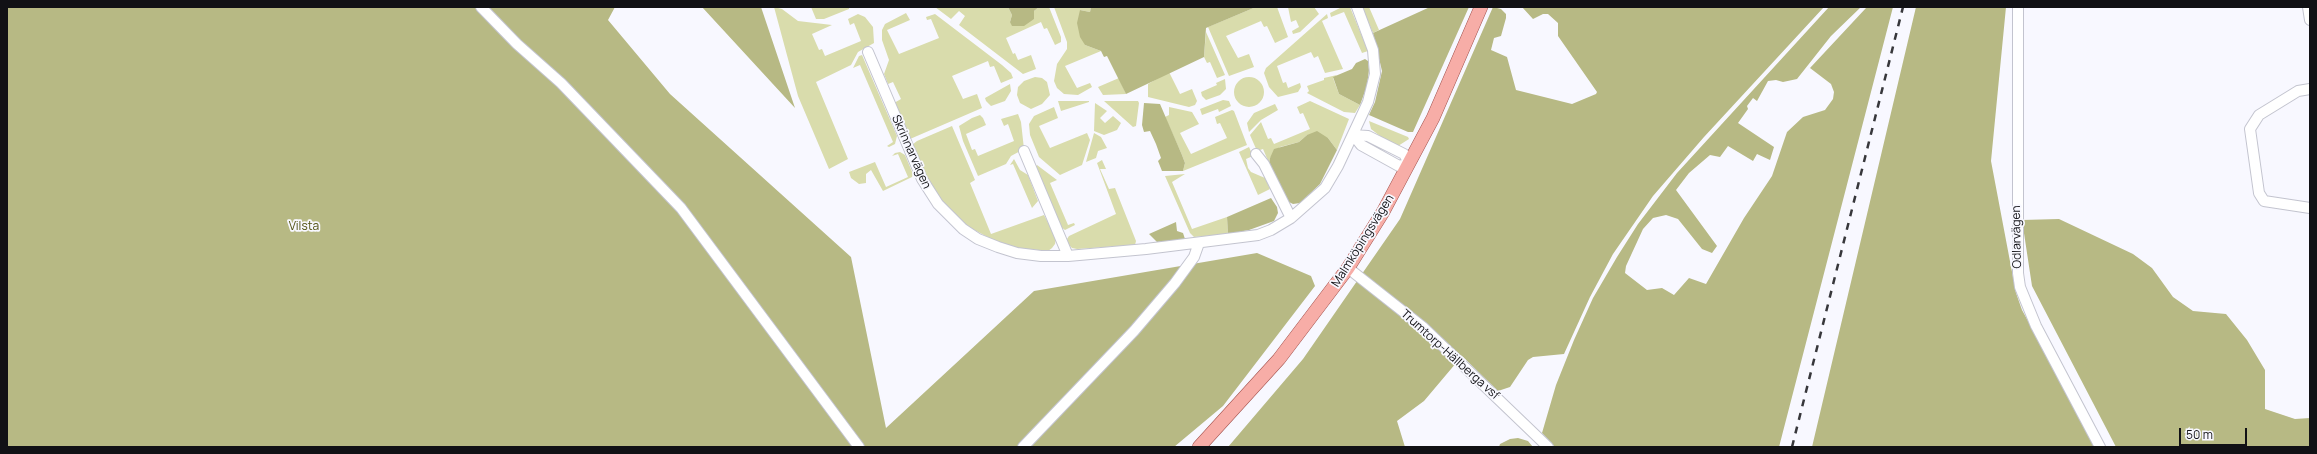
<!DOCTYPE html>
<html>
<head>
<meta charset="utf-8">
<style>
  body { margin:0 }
  #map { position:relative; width:2317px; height:454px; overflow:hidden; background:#f8f8ff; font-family:Manrope,sans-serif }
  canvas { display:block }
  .frame { position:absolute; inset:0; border:8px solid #111115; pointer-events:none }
  .scale { position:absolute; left:2179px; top:428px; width:68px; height:18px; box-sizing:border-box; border:2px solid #111115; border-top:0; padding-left:5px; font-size:12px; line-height:14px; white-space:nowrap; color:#111115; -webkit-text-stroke:3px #f8f8ff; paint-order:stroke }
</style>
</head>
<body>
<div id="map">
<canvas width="2317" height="454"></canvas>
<div class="frame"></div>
<div class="scale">50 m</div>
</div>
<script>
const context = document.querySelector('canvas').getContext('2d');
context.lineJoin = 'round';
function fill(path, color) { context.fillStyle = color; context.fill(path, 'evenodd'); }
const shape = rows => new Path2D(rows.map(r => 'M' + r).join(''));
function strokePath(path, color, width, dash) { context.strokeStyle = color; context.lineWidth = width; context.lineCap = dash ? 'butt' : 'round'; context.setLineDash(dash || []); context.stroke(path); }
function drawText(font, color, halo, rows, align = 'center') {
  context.font = font + ' Manrope,sans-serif'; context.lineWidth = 3.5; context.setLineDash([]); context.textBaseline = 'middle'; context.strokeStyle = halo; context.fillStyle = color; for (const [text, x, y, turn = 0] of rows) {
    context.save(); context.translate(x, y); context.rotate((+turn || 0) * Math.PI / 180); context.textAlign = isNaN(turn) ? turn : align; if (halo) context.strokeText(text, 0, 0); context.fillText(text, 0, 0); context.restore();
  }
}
fill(shape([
  [774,7,782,9,798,21,832,25,812,34,819,50,822,49,825,56,861,41,854,23,850,25,848,19,858,14,865,17,873,27,874,43,858,52,851,65,816,82,848,159,829,169,798,96],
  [811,7,849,7,849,9,824,19,816,19],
  [935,7,1008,7,1012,15,1010,22,1034,19,1034,11,1039,7,1049,7,1061,37,1061,42,1055,45,1047,28,1044,29,1041,22,1006,38,1013,54,1015,53,1018,60,1031,55,1036,69,1023,74,959,25,965,16,959,11,951,19],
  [1054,7,1091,7,1090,12,1080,10,1085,45,1101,51,1065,66,1077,88,1090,83,1092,87,1078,95,1064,94,1057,88,1054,81,1057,64,1067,49,1067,42],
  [1256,7,1277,7,1288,37,1275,43,1267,26,1264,27,1261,21,1226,36,1238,58,1249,54,1254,67,1229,76,1208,27],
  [1284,7,1314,7,1319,14,1300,32,1293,34,1292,31,1299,27,1296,20,1291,22,1288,7],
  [1342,7,1350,7,1368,51,1362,53,1344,12,1331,17,1330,13],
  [1362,7,1369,7,1379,30,1373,33],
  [906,13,910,20,887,30,899,54,939,38,931,19,927,20,926,17,935,14,1002,65,1011,73,1013,78,1001,83,994,66,990,67,988,61,952,76,963,99,977,94,982,108,910,139,894,103,901,99,893,82,888,84,884,74,889,60,882,40,882,30,885,24],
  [1327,14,1328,18,1322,21,1343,69,1325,73,1318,56,1314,58,1311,52,1277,66,1283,83,1286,82,1288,88,1300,83,1301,87,1298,92,1278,97,1269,87,1264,73,1266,68],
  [1206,32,1225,75,1217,78,1210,62,1207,63,1204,57],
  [862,55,897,136,895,144,889,147,887,146,893,142,860,65,853,68,859,56],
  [1169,72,1180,94,1192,89,1197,101,1195,105,1189,107,1148,97,1148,84],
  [1337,75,1333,78,1339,94,1360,105,1355,113,1344,112,1307,93,1309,91,1307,86,1324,80,1324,78],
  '1234 92a15 15 0 1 1 30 0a15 15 0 1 1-30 0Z',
  [1035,77,1042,78,1047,82,1050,95,1042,104,1031,109,1020,103,1017,95,1018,87,1024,81],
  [1119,78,1126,94,1103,95,1098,87],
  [1225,79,1226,89,1220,95,1206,100,1202,96,1201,92,1217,85,1216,83],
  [1010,84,1011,91,1005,101,991,106,986,101,985,98],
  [1223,100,1229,101,1231,106,1219,112,1218,109,1202,115,1200,109],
  [1058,101,1089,101,1089,102,1061,111],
  [1104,101,1138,101,1139,103,1136,126,1133,127],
  [1310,101,1349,119,1337,150,1328,138,1307,135,1299,142,1280,147,1270,158,1269,163,1263,149,1257,151,1250,135,1261,122,1268,139,1271,138,1274,144,1310,129,1303,113,1300,114,1297,107],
  [1095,103,1107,111,1100,118,1105,123,1113,116,1121,123,1117,130,1104,135,1094,131],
  [1275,104,1278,110,1261,120,1249,132,1247,123,1254,113],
  [1054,107,1058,118,1039,126,1050,148,1087,133,1090,140,1082,165,1060,175,1039,157,1030,135,1029,124,1034,116],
  [1169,107,1192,112,1199,124,1180,133,1191,154,1227,138,1220,123,1217,124,1215,117,1232,110,1234,111,1247,145,1183,171,1185,163,1182,155,1165,117,1169,115],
  [1018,114,1021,122,1024,149,1011,156,1006,164,978,176,963,141,959,126,972,118,980,115,983,118,986,125,966,134,972,150,975,149,978,156,1014,141,1008,124,1004,126,1001,119],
  [1369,121,1408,137,1409,139,1398,146,1389,143,1371,129],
  [952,126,975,180,970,183,991,234,1044,215,1056,238,1055,244,1052,248,1048,251,1018,248,995,241,967,226,951,211,935,193,923,172,912,145,917,141],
  [1094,133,1101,137,1107,148,1098,151,1096,158,1086,162],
  [1249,147,1253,156,1246,159,1248,168,1251,172,1265,178,1270,189,1258,195,1239,152],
  [900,152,905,155,913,174,912,177,883,191,871,170,866,174,866,183,859,184,851,178,849,172,875,162,886,187,908,177,898,154,892,156,895,153],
  [1014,159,1020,170,1028,175,1038,201,1032,208,1013,164,1010,165],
  [1102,160,1106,169,1100,169,1109,189,1115,188,1136,241,1135,245,1077,249,1072,248,1068,244,1067,239,1069,236,1116,214,1097,163],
  [1037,165,1057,180,1050,183,1068,225,1074,223,1075,225,1065,230,1061,227,1035,167],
  [1185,174,1172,182,1192,229,1227,217,1228,234,1194,237,1190,233,1165,176]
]), '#d9dcac');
fill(shape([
  [7,7,615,7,608,20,670,94,851,257,886,428,1034,291,1257,253,1311,276,1315,286,1223,406,1174,447,7,447],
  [702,7,761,7,795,108],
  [1008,7,1039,7,1034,11,1034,19,1024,26,1012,26,1010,22,1012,15],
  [1091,7,1256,7,1206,28,1204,57,1126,94,1107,56,1104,57,1101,51,1085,45,1080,37,1077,23,1080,10,1090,12],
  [1430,7,1469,7,1413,132,1408,132,1369,115,1375,102,1382,71,1373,33],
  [1493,7,1501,9,1506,14,1506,18,1501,36,1494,38,1491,50,1507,57,1516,90,1572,104,1596,94,1597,92,1558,36,1558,23,1548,14,1543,14,1533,19,1522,7,1824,7,1704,137,1653,196,1613,254,1590,297,1564,354,1533,357,1528,360,1510,387,1498,391,1462,356,1424,401,1397,421,1405,447,1228,447,1303,359,1400,219],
  [1829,7,1861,7,1831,36,1797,79,1783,82,1776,80,1768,81,1757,101,1753,98,1747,106,1748,109,1738,123,1774,147,1770,160,1757,154,1753,161,1728,146,1720,157,1710,155,1689,173,1676,190,1717,246,1712,253,1702,249,1678,219,1666,215,1653,218,1643,229,1626,266,1625,273,1647,290,1662,288,1674,295,1689,278,1706,284,1744,218,1772,176,1787,132,1803,117,1825,110,1833,99,1834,92,1831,84,1810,68,1866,8,1893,7,1779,447,1555,447,1542,433,1556,385,1574,340,1593,298,1617,257,1638,224,1677,173],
  [1916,7,2006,7,1991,161,2016,293,2022,310,2097,447,1812,447],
  [1365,59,1368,61,1369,70,1367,86,1360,105,1339,94,1333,77,1352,69,1356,63],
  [1144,103,1160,104,1182,155,1185,163,1183,171,1162,171,1158,161,1161,158,1156,144,1150,131,1144,132,1142,125],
  [1317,131,1328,138,1337,150,1320,184,1300,203,1293,204,1287,201,1269,163,1270,158,1274,149,1299,142,1307,135],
  [1271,198,1277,207,1278,213,1274,221,1249,230,1228,234,1227,217],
  [2059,219,2133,254,2152,268,2173,297,2193,311,2226,314,2247,340,2265,370,2265,409,2295,419,2310,418,2310,447,2116,447,2032,286,2022,220],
  [1176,222,1177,231,1183,233,1185,239,1157,242,1149,234],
  [1518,438,1528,441,1533,447,1499,447,1500,444,1510,439]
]), '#b7b984');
const minor = shape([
  [481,7,517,44,561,83,681,208,859,447],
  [2018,7,2018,273,2020,287,2036,326,2100,447],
  [2308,7,2310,20],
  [868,52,922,179,938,204,963,229,978,239,998,247,1017,253,1041,256,1068,256,1146,249,1258,235,1271,230,1291,218,1325,188,1338,166,1368,102,1375,74,1373,50,1357,7],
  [2310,89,2298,91,2259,115,2250,129,2259,193,2264,201,2310,208],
  [1353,135,1368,136,1404,154,1409,163,1399,166,1361,145,1353,135],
  [1024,151,1068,256],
  [1256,154,1264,164,1291,218],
  [1348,268,1424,328,1548,447],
  [1023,447,1134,331,1175,283,1194,257,1199,243]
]);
const major = shape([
  [1199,447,1279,359,1348,268,1383,212,1433,118,1481,7]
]);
strokePath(minor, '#c3c4cf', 12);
strokePath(major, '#a3534e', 14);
strokePath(minor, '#fff', 10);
strokePath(major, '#f7ada7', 13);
strokePath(shape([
  [1792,447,1903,7]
]), '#37373b', 2.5, [7, 7]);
drawText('12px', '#111115', '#f8f8ff', [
  ["Skrinnarvägen",911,152,66],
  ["Odlarvägen",2017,237,-91],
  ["Malmköpingsvägen",1363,241,-58],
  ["Trumtorp-Hällberga vsf",1450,355,42]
]);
drawText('12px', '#525315', '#f8f8ff', [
  ["Vilsta",304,227]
]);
</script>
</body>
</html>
